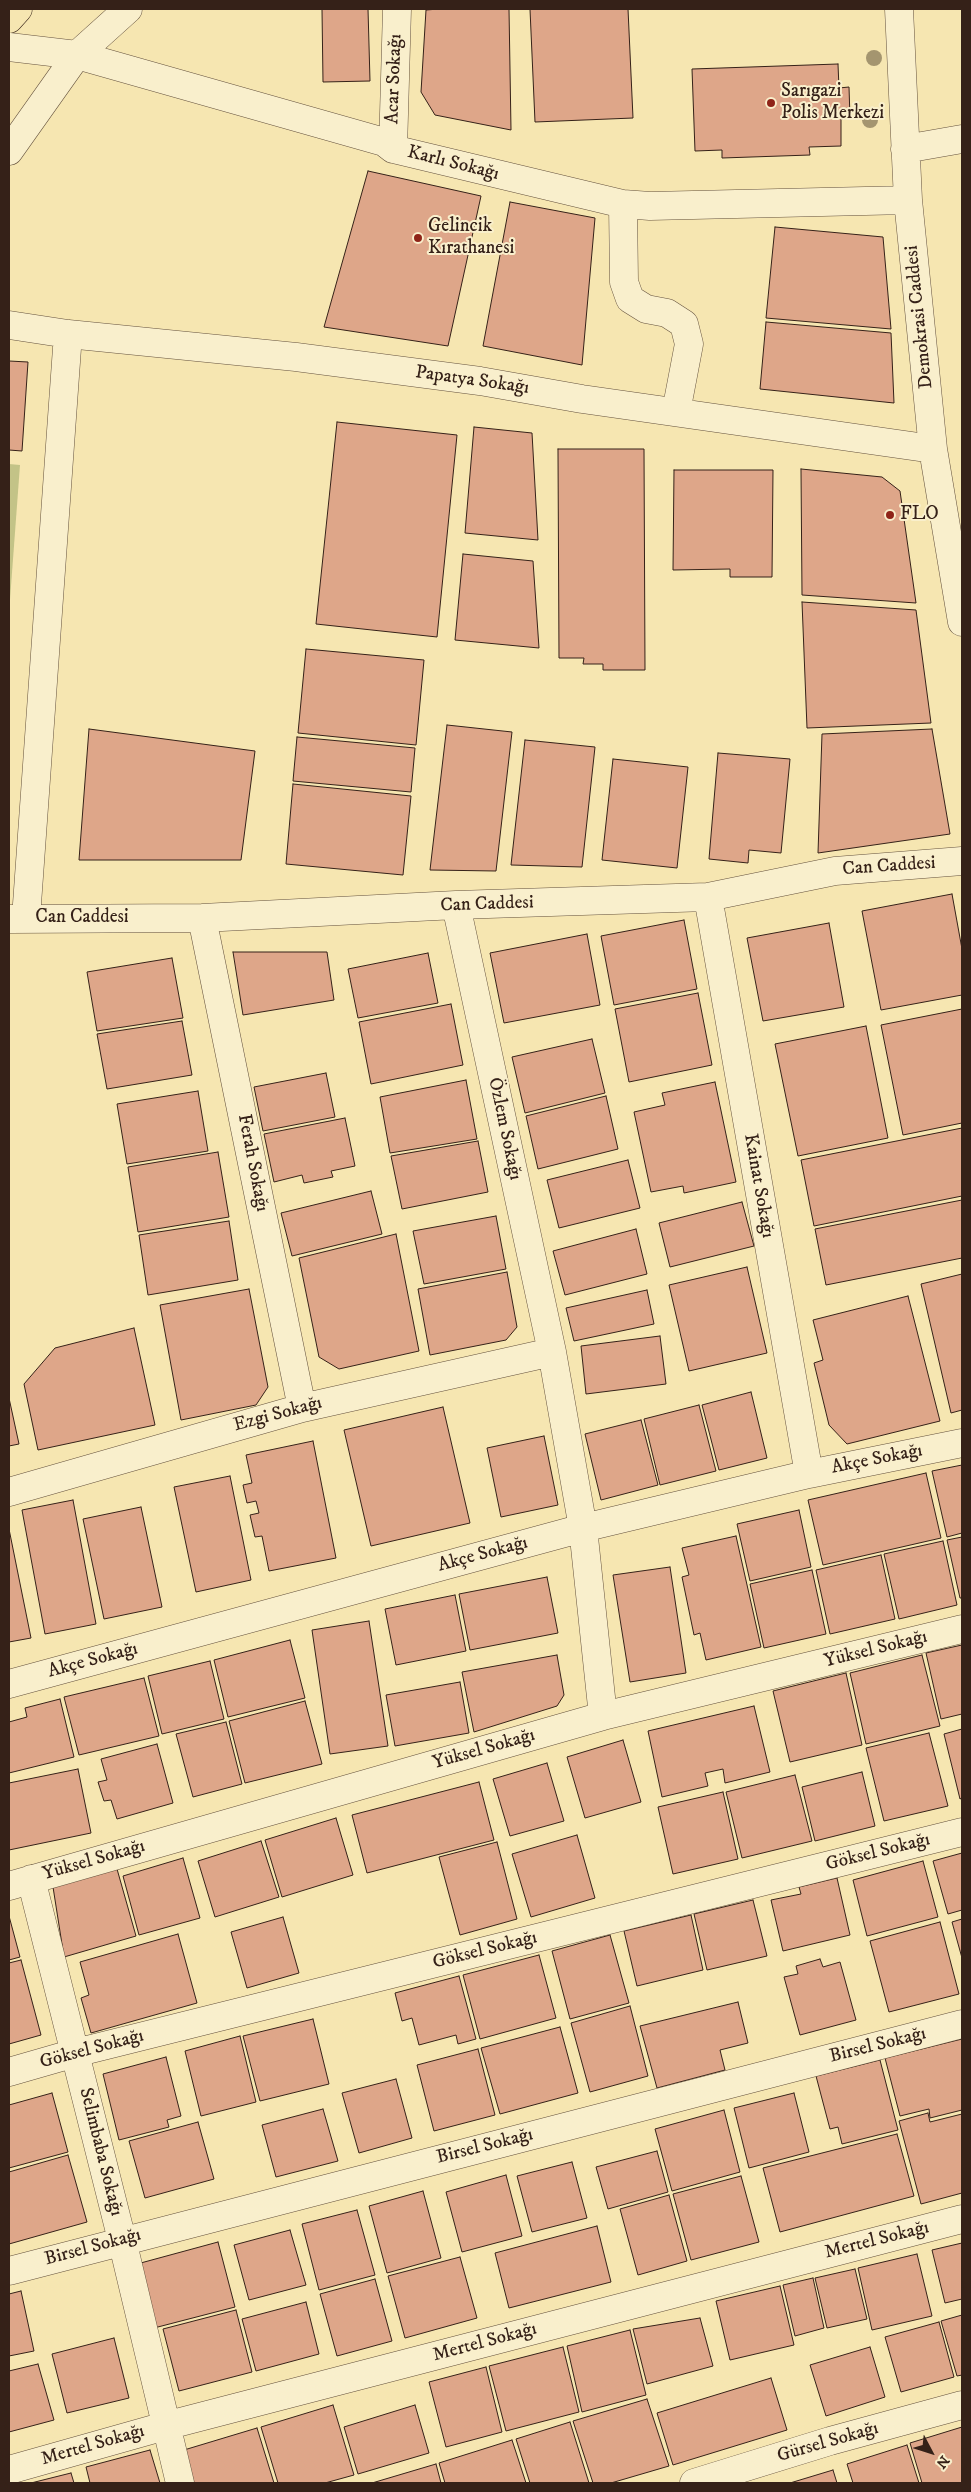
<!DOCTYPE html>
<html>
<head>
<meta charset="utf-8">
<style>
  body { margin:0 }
  #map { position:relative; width:971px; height:2492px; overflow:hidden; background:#f6e6b1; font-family:"IM FELL DW Pica",serif }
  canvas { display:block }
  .frame { position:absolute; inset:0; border:10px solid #352118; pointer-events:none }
  .north { position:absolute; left:906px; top:2427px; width:50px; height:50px; -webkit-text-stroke:4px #f9efcc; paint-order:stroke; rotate:130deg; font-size:14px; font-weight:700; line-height:20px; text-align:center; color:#352118 }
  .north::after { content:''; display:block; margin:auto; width:18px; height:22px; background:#352118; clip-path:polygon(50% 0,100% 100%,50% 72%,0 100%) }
</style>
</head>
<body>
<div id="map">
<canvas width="971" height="2492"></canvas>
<div class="frame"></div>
<div class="north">N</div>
</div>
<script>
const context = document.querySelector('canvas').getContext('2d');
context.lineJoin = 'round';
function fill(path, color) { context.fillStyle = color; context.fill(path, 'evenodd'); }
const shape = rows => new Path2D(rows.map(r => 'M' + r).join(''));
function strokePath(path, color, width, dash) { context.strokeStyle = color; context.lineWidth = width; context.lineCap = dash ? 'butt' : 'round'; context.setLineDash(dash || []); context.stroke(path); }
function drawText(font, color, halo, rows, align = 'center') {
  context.font = font + ' "IM FELL DW Pica",serif'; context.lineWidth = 4; context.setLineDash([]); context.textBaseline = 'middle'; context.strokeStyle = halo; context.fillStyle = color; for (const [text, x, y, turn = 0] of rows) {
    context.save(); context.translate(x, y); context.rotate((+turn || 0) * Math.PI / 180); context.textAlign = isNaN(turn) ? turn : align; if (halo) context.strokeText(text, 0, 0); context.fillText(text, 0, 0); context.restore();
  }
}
fill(shape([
  [9,464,20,465,9,613]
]), '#c3c387');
const building = shape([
  [322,9,368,9,370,81,323,82,322,9],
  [439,9,509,9,511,130,435,115,421,92,426,10,439,9],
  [530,9,628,9,633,118,535,122,530,9],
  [838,64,839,88,849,87,850,118,841,119,841,146,809,147,810,155,722,158,722,150,695,151,692,69,838,64],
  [368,171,481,196,448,346,324,327,368,171],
  [510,202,595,218,582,365,483,346,510,202],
  [775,227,883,237,891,329,766,318,775,227],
  [766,322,891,333,894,403,760,389,766,322],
  [9,361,28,362,22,451,9,450,9,361],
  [337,422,457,435,437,637,316,624,337,422],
  [474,427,532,433,538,540,465,533,474,427],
  [558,449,644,449,645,670,603,670,603,664,583,664,584,658,559,658,558,449],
  [801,469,882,477,900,491,916,603,802,595,801,469],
  [674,470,773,470,772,577,730,577,730,569,673,570,674,470],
  [463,554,533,561,539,648,455,640,463,554],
  [802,602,916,610,931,723,807,728,802,602],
  [306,649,424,660,416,745,298,733,306,649],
  [447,725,512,732,496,871,430,870,447,725],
  [89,729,255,751,241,860,79,860,89,729],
  [932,729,950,834,818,853,822,734,932,729],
  [297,737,415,748,411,792,293,781,297,737],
  [525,740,595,747,582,867,511,865,525,740],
  [718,753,790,759,781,853,749,850,748,863,709,859,718,753],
  [613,759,688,767,677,868,602,860,613,759],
  [293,784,411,796,403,875,286,864,293,784],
  [952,894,962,949,962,995,881,1010,862,911,952,894],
  [684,920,697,989,614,1005,601,936,684,920],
  [829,923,844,1007,763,1021,747,938,829,923],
  [587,934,600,1005,504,1023,490,953,587,934],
  [233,952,327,952,334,1000,243,1015,233,952],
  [428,953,438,1003,358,1018,348,969,428,953],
  [172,958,183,1018,97,1031,87,972,172,958],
  [698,993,712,1065,629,1082,615,1009,698,993],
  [451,1004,463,1065,371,1084,359,1022,451,1004],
  [962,1009,962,1123,903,1135,881,1025,962,1009],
  [182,1021,192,1075,107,1089,97,1034,182,1021],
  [866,1026,888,1138,798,1156,775,1044,866,1026],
  [592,1039,605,1093,525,1113,512,1057,592,1039],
  [326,1073,335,1117,263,1131,254,1087,326,1073],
  [466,1080,477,1139,390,1153,380,1097,466,1080],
  [715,1082,736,1182,684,1193,683,1186,651,1192,634,1112,665,1105,662,1093,715,1082],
  [198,1091,208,1151,127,1164,117,1104,198,1091],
  [606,1096,618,1149,538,1169,526,1116,606,1096],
  [345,1118,355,1166,331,1171,333,1177,304,1183,302,1175,274,1182,264,1134,345,1118],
  [962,1128,962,1196,814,1226,801,1160,962,1128],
  [478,1141,488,1192,402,1209,391,1156,478,1141],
  [218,1152,229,1217,138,1232,128,1167,218,1152],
  [628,1160,640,1208,559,1228,547,1180,628,1160],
  [371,1191,382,1234,292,1256,281,1213,371,1191],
  [962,1200,962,1258,826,1285,815,1229,962,1200],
  [742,1202,754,1246,670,1267,659,1223,742,1202],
  [496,1216,506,1269,424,1284,413,1231,496,1216],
  [229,1221,238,1280,148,1295,139,1235,229,1221],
  [636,1229,647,1274,565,1295,553,1251,636,1229],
  [396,1234,419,1351,339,1369,319,1357,299,1258,396,1234],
  [747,1267,767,1353,689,1371,669,1285,747,1267],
  [507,1272,517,1327,506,1340,430,1355,418,1289,507,1272],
  [962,1274,962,1410,951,1413,921,1284,962,1274],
  [249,1289,268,1387,256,1405,181,1420,160,1305,249,1289],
  [647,1290,654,1324,574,1341,566,1308,647,1290],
  [908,1296,940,1421,847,1444,829,1425,814,1363,823,1360,813,1320,908,1296],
  [134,1328,155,1425,38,1450,24,1384,55,1348,134,1328],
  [660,1336,666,1384,586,1394,581,1346,660,1336],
  [751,1392,767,1458,719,1470,702,1405,751,1392],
  [9,1398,19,1444,9,1446,9,1398],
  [699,1405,716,1471,660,1485,644,1419,699,1405],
  [443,1407,470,1523,371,1546,344,1430,443,1407],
  [641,1420,658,1485,601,1500,585,1434,641,1420],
  [544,1436,558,1505,501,1517,487,1448,544,1436],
  [313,1441,336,1558,269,1571,262,1536,255,1537,250,1515,259,1513,256,1501,247,1503,243,1485,252,1483,246,1455,313,1441],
  [962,1465,962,1533,947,1537,932,1471,962,1465],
  [926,1473,941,1538,823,1565,808,1500,926,1473],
  [230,1476,251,1580,196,1592,174,1487,230,1476],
  [73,1500,96,1624,45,1634,22,1510,73,1500],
  [141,1507,162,1607,104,1619,83,1519,141,1507],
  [799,1510,811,1567,750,1581,737,1524,799,1510],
  [9,1529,31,1638,9,1642,9,1529],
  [736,1536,761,1647,706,1660,700,1633,694,1635,682,1577,689,1575,682,1548,736,1536],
  [962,1537,962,1598,960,1598,947,1540,962,1537],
  [943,1541,957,1605,899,1619,884,1554,943,1541],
  [881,1555,895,1619,830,1634,816,1570,881,1555],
  [670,1567,686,1673,630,1682,613,1575,670,1567],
  [812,1570,826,1634,764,1648,750,1584,812,1570],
  [547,1577,558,1633,470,1650,459,1594,547,1577],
  [455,1595,466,1651,396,1665,385,1609,455,1595],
  [369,1621,388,1746,330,1754,312,1630,369,1621],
  [290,1640,305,1698,228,1717,214,1660,290,1640],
  [962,1645,962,1714,941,1719,926,1653,962,1645],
  [557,1655,564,1695,557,1706,474,1732,462,1672,557,1655],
  [922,1655,940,1726,866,1744,850,1673,922,1655],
  [210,1661,224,1719,162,1734,148,1676,210,1661],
  [846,1673,862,1745,790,1762,773,1691,846,1673],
  [144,1678,159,1736,79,1755,64,1697,144,1678],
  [460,1682,469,1733,395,1746,386,1695,460,1682],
  [60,1699,74,1757,9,1773,9,1722,27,1717,25,1708,60,1699],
  [305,1701,322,1764,245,1783,229,1721,305,1701],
  [754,1706,770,1772,725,1783,723,1769,705,1773,708,1786,662,1797,648,1731,754,1706],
  [226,1722,242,1784,193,1797,176,1734,226,1722],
  [962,1729,962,1798,960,1799,944,1734,962,1729],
  [929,1733,948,1806,884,1821,866,1748,929,1733],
  [623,1740,641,1802,585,1818,567,1757,623,1740],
  [157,1744,173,1803,117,1819,111,1800,104,1801,98,1782,107,1780,101,1759,157,1744],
  [547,1763,564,1821,510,1836,493,1779,547,1763],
  [78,1769,91,1833,9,1850,9,1783,78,1769],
  [862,1772,875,1826,815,1841,802,1787,862,1772],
  [795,1775,812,1841,742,1858,726,1792,795,1775],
  [479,1782,494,1840,367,1873,352,1815,479,1782],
  [723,1792,738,1859,673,1874,658,1807,723,1792],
  [336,1818,353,1875,282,1897,265,1840,336,1818],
  [577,1835,595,1898,531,1917,512,1854,577,1835],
  [261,1841,279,1897,215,1917,198,1861,261,1841],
  [497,1842,517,1919,460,1935,439,1857,497,1842],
  [962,1853,962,1910,948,1914,933,1861,962,1853],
  [183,1858,200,1918,139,1935,123,1876,183,1858],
  [923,1861,938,1917,867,1936,853,1880,923,1861],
  [117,1869,136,1936,64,1957,53,1887,117,1869],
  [837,1878,850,1935,783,1951,771,1900,801,1894,799,1887,837,1878],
  [753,1900,767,1956,707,1970,694,1914,753,1900],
  [691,1915,703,1970,637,1986,624,1931,691,1915],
  [9,1916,20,1957,9,1960,9,1916],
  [283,1917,299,1973,247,1988,231,1932,283,1917],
  [962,1919,962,1958,952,1922,962,1919],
  [940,1922,959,1994,889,2012,870,1941,940,1922],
  [178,1934,197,2003,91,2033,81,1998,89,1995,80,1962,178,1934],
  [610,1935,629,2003,570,2019,552,1951,610,1935],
  [539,1955,556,2018,480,2039,463,1975,539,1955],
  [820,1959,823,1967,840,1962,856,2020,800,2035,784,1977,798,1974,796,1966,820,1959],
  [21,1960,41,2035,9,2044,9,1963,21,1960],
  [459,1976,476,2039,458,2044,456,2035,419,2045,412,2018,402,2021,395,1993,459,1976],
  [738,2002,748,2043,720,2050,725,2070,657,2088,640,2026,738,2002],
  [630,2006,648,2076,590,2092,571,2023,630,2006],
  [313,2019,329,2084,260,2101,243,2036,313,2019],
  [560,2027,578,2093,500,2114,481,2048,560,2027],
  [240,2036,256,2102,201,2116,185,2051,240,2036],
  [962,2039,962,2110,930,2118,929,2109,900,2116,885,2058,962,2039],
  [478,2049,495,2115,434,2131,417,2065,478,2049],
  [166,2057,181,2116,167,2120,169,2127,119,2140,103,2074,166,2057],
  [880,2060,898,2130,842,2144,838,2127,830,2129,816,2076,880,2060],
  [396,2079,412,2138,359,2153,342,2093,396,2079],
  [52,2093,68,2152,9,2168,9,2105,52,2093],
  [794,2093,809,2152,749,2168,734,2108,794,2093],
  [323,2109,338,2161,276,2177,262,2125,323,2109],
  [724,2110,740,2172,672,2191,655,2129,724,2110],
  [928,2113,930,2122,962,2114,962,2193,921,2204,899,2121,928,2113],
  [198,2122,214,2179,145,2198,129,2141,198,2122],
  [897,2134,914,2196,780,2232,763,2168,897,2134],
  [657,2151,668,2192,608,2209,596,2167,657,2151],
  [68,2155,87,2222,9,2244,9,2172,68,2155],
  [572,2162,587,2218,532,2232,517,2176,572,2162],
  [506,2175,522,2236,462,2252,446,2192,506,2175],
  [741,2176,759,2242,691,2260,673,2194,741,2176],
  [423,2191,441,2258,387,2273,369,2206,423,2191],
  [669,2195,687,2261,638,2275,620,2209,669,2195],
  [357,2210,375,2275,319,2290,302,2224,357,2210],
  [597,2226,611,2282,509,2308,495,2253,597,2226],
  [290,2230,306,2285,249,2300,234,2245,290,2230],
  [218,2242,235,2307,154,2328,137,2264,218,2242],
  [962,2243,962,2299,945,2303,932,2250,962,2243],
  [917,2254,932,2316,872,2330,858,2268,917,2254],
  [460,2257,477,2318,405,2338,388,2276,460,2257],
  [855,2269,867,2319,827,2328,815,2278,855,2269],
  [813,2278,824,2328,795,2336,783,2285,813,2278],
  [375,2279,392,2341,337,2356,320,2294,375,2279],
  [780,2286,794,2345,730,2360,716,2301,780,2286],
  [21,2291,34,2351,9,2356,9,2294,21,2291],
  [306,2302,319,2354,256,2371,242,2319,306,2302],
  [236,2310,252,2372,179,2391,163,2329,236,2310],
  [962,2315,962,2375,957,2376,941,2321,962,2315],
  [700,2318,713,2366,647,2384,633,2329,700,2318],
  [939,2322,954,2377,901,2392,885,2337,939,2322],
  [630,2330,646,2395,582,2412,567,2346,630,2330],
  [114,2338,129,2398,67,2413,52,2354,114,2338],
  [563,2347,579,2412,506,2431,489,2366,563,2347],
  [870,2347,885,2397,826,2416,810,2365,870,2347],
  [38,2364,54,2420,9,2432,9,2371,38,2364],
  [486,2367,502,2432,446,2447,429,2382,486,2367],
  [771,2378,787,2430,673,2465,657,2413,771,2378],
  [647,2399,669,2466,611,2483,593,2483,573,2421,647,2399],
  [333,2405,354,2475,325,2483,278,2483,261,2427,333,2405],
  [415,2405,429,2453,358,2474,344,2427,415,2405],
  [570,2422,589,2483,530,2483,516,2439,570,2422],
  [962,2427,962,2483,922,2483,910,2443,962,2427],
  [257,2428,274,2483,194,2483,184,2450,257,2428],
  [512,2440,526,2483,445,2483,439,2463,512,2440],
  [907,2445,919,2483,853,2483,847,2464,907,2445],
  [150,2450,160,2483,90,2483,86,2467,150,2450],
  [436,2464,441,2483,372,2483,436,2464],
  [833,2470,837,2483,790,2483,833,2470],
  [71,2473,74,2483,31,2483,71,2473]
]);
fill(building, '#dea689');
strokePath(building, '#352118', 1);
const minor = shape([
  [899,9,908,200,933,449,962,622],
  [9,47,77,55,384,142,393,149,623,204,650,206,908,200],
  [393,149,397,9],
  [905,149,962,139],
  [9,151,77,55,128,9],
  [623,204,624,282,630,299,646,309,667,313,684,324,689,344,676,412],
  [9,325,68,334,296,357,480,381,582,399,933,449],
  [708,897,809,1474],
  [456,905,552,1352,583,1528,603,1716],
  [26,918,68,334],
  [202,918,302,1408],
  [9,919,202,918,456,905,708,897,835,871,962,861],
  [9,1492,302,1408,552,1352],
  [9,1684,583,1528,809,1474,962,1443],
  [31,1879,122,2240,180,2483],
  [9,1886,603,1716,962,1629],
  [9,2072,75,2053,962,1832],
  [9,2271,962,2024],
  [9,2470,165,2426,962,2219],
  [694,2483,830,2441,962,2405]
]);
const major = shape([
  [9,19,18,9]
]);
strokePath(minor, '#65523e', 29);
strokePath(major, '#352118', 29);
strokePath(minor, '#f9efcc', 28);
strokePath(major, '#f6e6b1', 28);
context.fillStyle = '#a4956f';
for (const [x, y] of [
  [874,58],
  [870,120]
]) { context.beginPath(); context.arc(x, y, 8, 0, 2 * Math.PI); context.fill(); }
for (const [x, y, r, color] of [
  [771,103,5,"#8f2418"],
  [418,238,5,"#8f2418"],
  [890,515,5,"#8f2418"]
]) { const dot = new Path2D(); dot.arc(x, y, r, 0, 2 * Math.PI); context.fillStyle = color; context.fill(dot); strokePath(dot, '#f9efcc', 2); }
drawText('19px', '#352118', '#f9efcc', [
  ["Acar Sokağı",395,79,-88],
  ["Karlı Sokağı",453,164,14],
  ["Demokrasi Caddesi",920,317,-96],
  ["Papatya Sokağı",472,381,8],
  ["Can Caddesi",889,867,-4],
  ["Can Caddesi",487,905,-2],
  ["Can Caddesi",82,918],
  ["Özlem Sokağı",504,1129,78],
  ["Ferah Sokağı",252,1163,79],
  ["Kainat Sokağı",758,1186,80],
  ["Ezgi Sokağı",278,1415,-15],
  ["Akçe Sokağı",877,1460,-11],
  ["Akçe Sokağı",483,1555,-15],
  ["Yüksel Sokağı",876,1650,-14],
  ["Akçe Sokağı",93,1661,-15],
  ["Yüksel Sokağı",484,1750,-16],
  ["Göksel Sokağı",878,1853,-14],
  ["Yüksel Sokağı",94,1861,-16],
  ["Göksel Sokağı",485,1951,-14],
  ["Birsel Sokağı",878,2046,-14],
  ["Göksel Sokağı",92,2050,-15],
  ["Birsel Sokağı",485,2147,-14],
  ["Selimbaba Sokağı",100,2152,76],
  ["Mertel Sokağı",877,2241,-14],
  ["Birsel Sokağı",93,2248,-15],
  ["Mertel Sokağı",485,2343,-15],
  ["Gürsel Sokağı",828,2443,-16],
  ["Mertel Sokağı",93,2446,-16]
]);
drawText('19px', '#352118', '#f9efcc', [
  ["Sarıgazi",781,92],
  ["Polis Merkezi",781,114],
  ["Gelincik",428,227],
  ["Kırathanesi",428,249],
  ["FLO",900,515]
], 'left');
</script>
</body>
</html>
